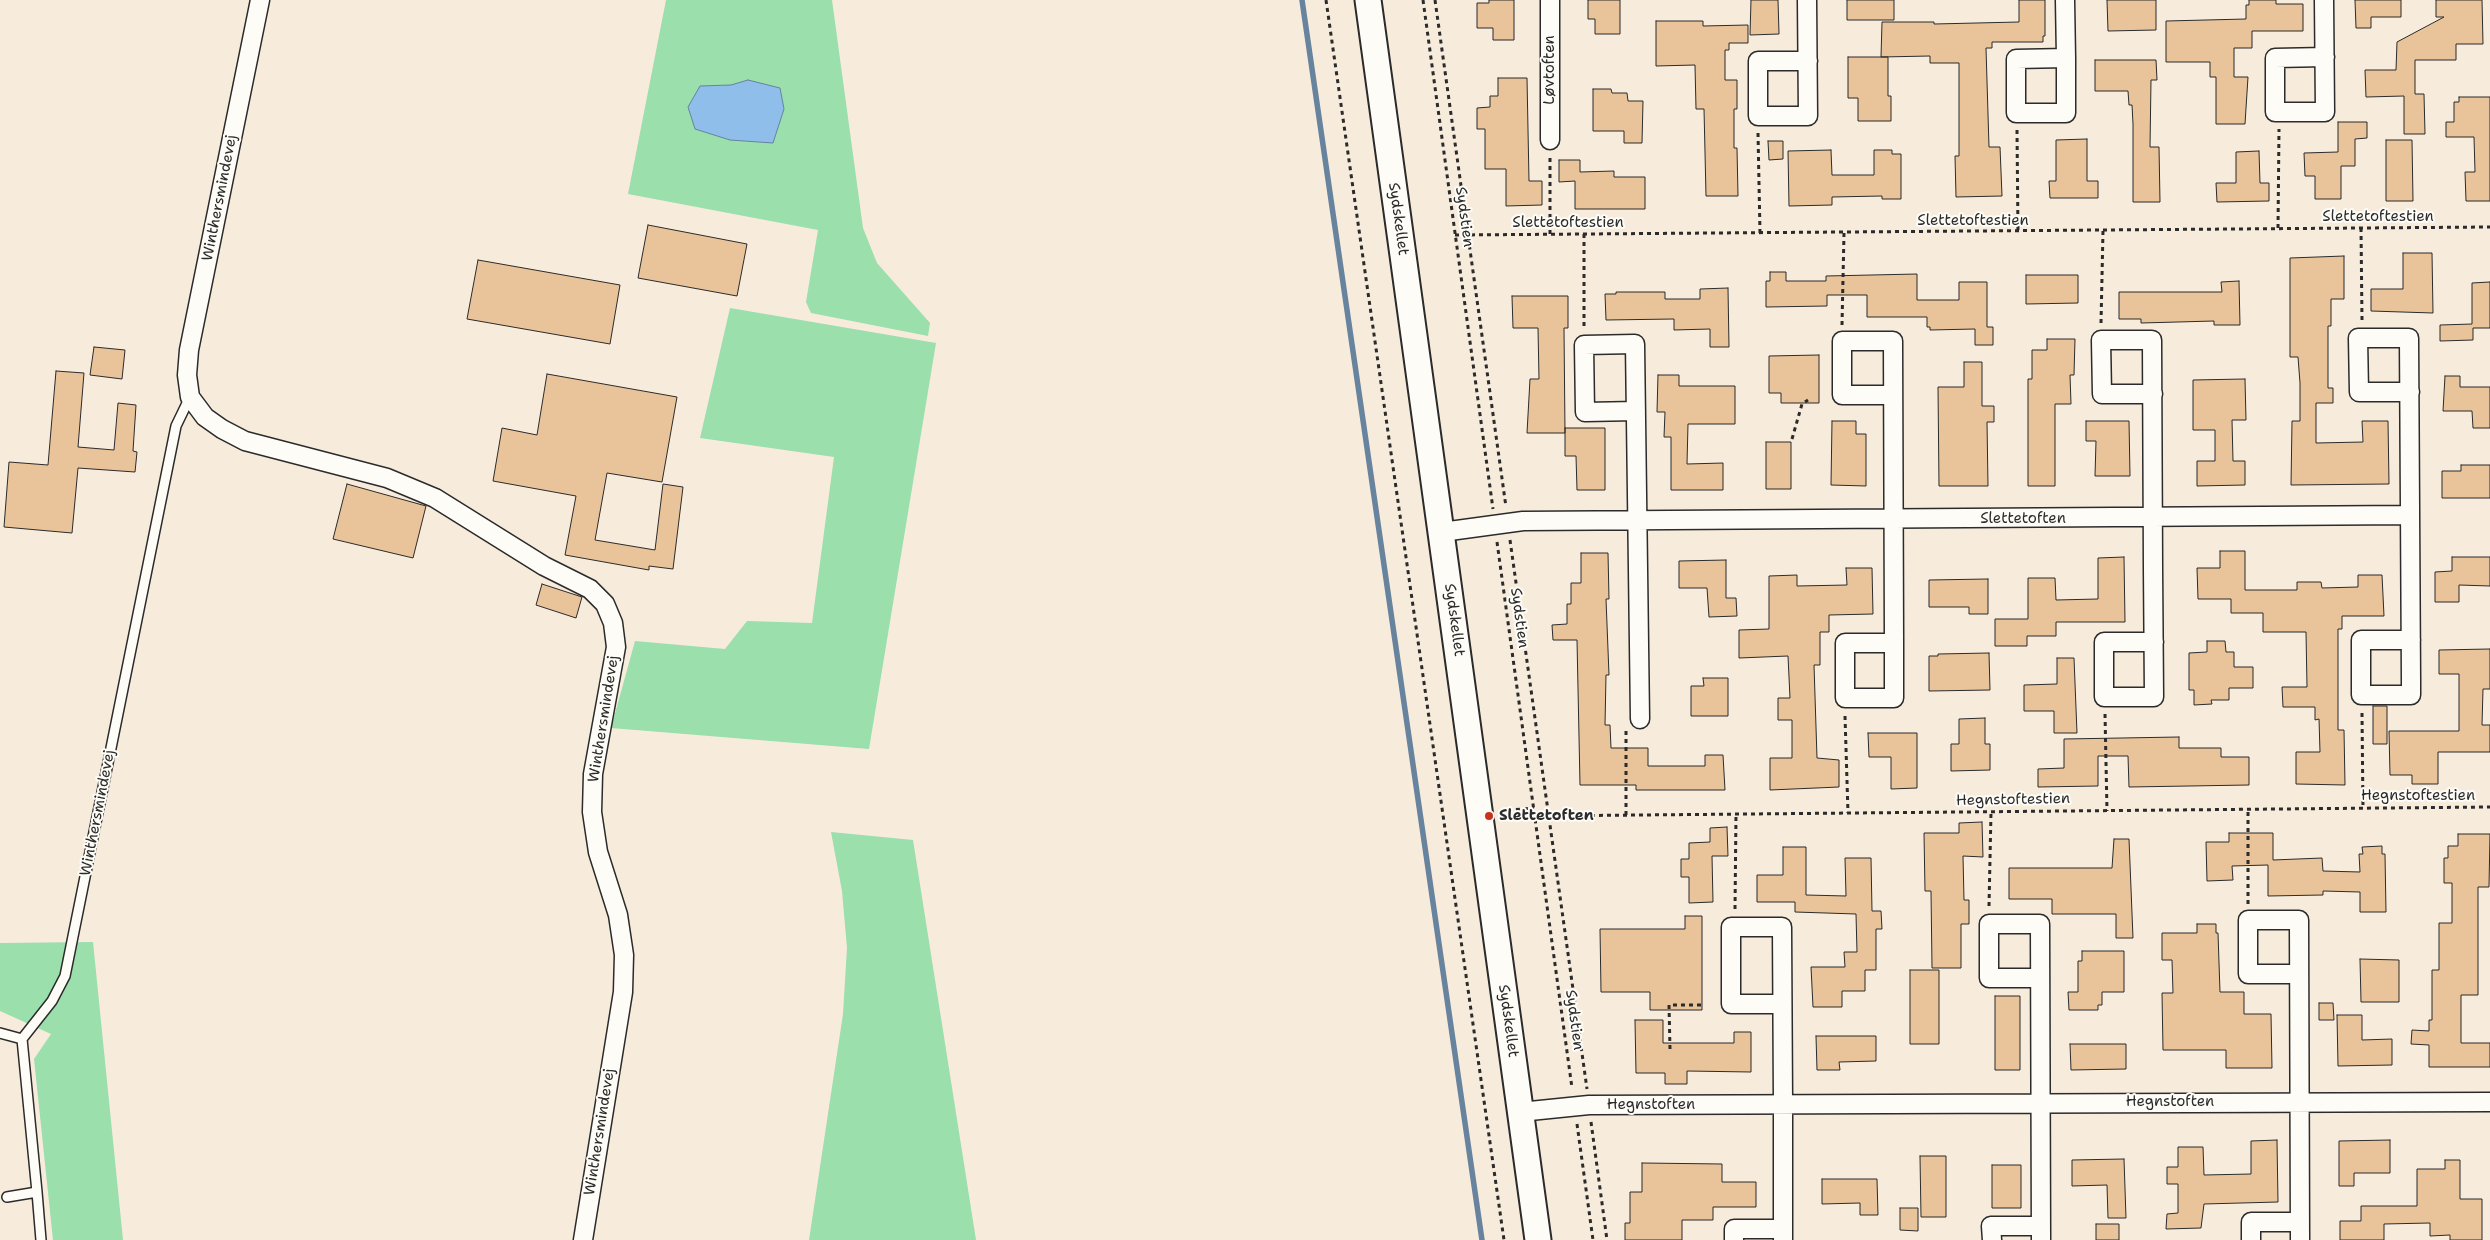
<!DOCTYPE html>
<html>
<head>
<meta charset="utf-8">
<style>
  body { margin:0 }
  canvas { display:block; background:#f7ebdb }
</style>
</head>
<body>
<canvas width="2490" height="1240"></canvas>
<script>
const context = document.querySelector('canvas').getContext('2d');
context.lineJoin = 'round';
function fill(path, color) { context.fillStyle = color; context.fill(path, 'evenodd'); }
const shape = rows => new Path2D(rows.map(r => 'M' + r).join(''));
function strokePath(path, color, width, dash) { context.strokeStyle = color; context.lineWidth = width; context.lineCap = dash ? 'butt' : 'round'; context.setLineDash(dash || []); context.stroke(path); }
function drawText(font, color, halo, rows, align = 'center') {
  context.font = font + ' "Shantell Sans",sans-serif'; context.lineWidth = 4; context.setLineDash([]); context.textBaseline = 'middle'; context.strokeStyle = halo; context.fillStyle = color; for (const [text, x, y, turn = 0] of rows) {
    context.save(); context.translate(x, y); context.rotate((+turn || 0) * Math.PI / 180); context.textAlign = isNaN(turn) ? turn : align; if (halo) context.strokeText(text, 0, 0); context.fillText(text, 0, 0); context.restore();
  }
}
fill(shape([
  [666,0,832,0,863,228,877,263,930,323,928,336,811,313,806,302,818,230,628,194],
  [730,308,936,343,869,749,611,728,635,641,725,649,747,621,812,623,834,457,700,438],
  [831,832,913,840,976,1240,809,1240,843,1014,847,948,842,891],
  [93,942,123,1240,53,1240,34,1059,51,1034,0,1011,0,943]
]), '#9adfac');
const water = shape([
  [748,80,780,88,784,109,773,143,730,140,695,129,688,107,700,86,731,85,748,80]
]);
fill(water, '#8fbeea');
strokePath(water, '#67839e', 1);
strokePath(shape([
  [1302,0,1482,1240]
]), '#67839e', 5.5);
const building = shape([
  [1489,0,1514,0,1514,40,1493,40,1493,28,1477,28,1477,3,1489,3,1489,0],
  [1588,0,1620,0,1620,34,1595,34,1595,19,1588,19,1588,0],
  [1751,0,1778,0,1779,34,1750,35,1751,0],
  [1847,0,1894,0,1894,20,1847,20,1847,0],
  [2019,0,2045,0,2045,36,2043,36,2043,42,1992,42,1992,48,1986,48,1989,147,2000,147,2002,196,1956,197,1955,156,1959,156,1959,63,1930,63,1930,56,1881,57,1882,22,1934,22,1934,24,2019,22,2019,0],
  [2107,0,2156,0,2156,30,2108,31,2107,0],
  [2249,0,2276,0,2276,4,2303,4,2303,31,2252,31,2252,48,2234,48,2234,77,2248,77,2245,124,2216,124,2216,77,2210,77,2210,62,2166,62,2166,21,2246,19,2246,5,2249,5,2249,0],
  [2355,0,2401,0,2401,17,2371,17,2371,28,2356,28,2355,0],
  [2436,0,2482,0,2483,44,2456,44,2456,60,2415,60,2415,94,2424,94,2425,134,2404,134,2404,96,2366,97,2365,70,2396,70,2397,42,2444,17,2436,17,2436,0],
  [1656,21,1703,21,1703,26,1748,25,1748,43,1729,43,1729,50,1725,50,1725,80,1737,80,1737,109,1734,109,1734,148,1737,148,1738,196,1706,196,1704,109,1696,109,1695,65,1656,66,1656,21],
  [1848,57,1888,57,1888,96,1891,96,1891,121,1858,121,1858,98,1848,98,1848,57],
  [2095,60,2156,60,2157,80,2151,80,2150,147,2159,147,2160,202,2133,202,2133,124,2132,105,2129,105,2128,91,2095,91,2095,60],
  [1498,78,1527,78,1529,181,1542,181,1542,205,1506,206,1506,169,1485,169,1485,129,1477,129,1477,108,1490,107,1490,96,1498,96,1498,78],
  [1593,89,1611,89,1612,93,1627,93,1628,101,1643,101,1642,143,1624,143,1624,131,1593,131,1593,89],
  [2459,97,2490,97,2490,201,2466,201,2465,172,2475,172,2474,137,2446,137,2446,122,2454,122,2454,102,2459,102,2459,97],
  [2338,122,2367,122,2367,138,2355,139,2355,166,2341,166,2341,199,2315,199,2315,176,2305,176,2304,153,2338,152,2338,122],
  [2087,139,2087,181,2098,181,2098,198,2050,198,2049,181,2056,181,2056,140,2087,139],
  [2386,140,2412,140,2413,201,2386,201,2386,140],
  [1768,141,1783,141,1783,159,1769,160,1768,141],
  [1831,150,1832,175,1874,175,1874,150,1892,150,1892,154,1901,154,1901,199,1882,199,1882,196,1832,197,1832,205,1789,206,1788,151,1831,150],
  [2259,151,2260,183,2269,183,2269,201,2217,202,2216,183,2236,183,2236,152,2259,151],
  [1559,160,1580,160,1580,172,1614,171,1614,177,1645,177,1645,209,1575,209,1575,181,1559,182,1559,160],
  [648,225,747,244,737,296,638,278,648,225],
  [2403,253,2432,253,2433,313,2371,311,2371,289,2403,289,2403,253],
  [2344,256,2344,299,2331,299,2331,326,2328,326,2328,388,2333,388,2333,403,2316,403,2316,443,2363,442,2362,421,2388,421,2389,484,2291,485,2292,421,2300,421,2300,383,2298,357,2290,357,2290,258,2344,256],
  [478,260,620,285,610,344,467,319,478,260],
  [1770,272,1786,272,1786,281,1826,281,1826,276,1917,274,1917,300,1959,300,1959,282,1987,282,1987,327,1993,327,1993,345,1975,345,1975,329,1930,330,1930,327,1927,327,1927,317,1867,317,1867,295,1827,295,1827,306,1766,307,1766,281,1770,281,1770,272],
  [2026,275,2078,275,2078,303,2026,304,2026,275],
  [2239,281,2240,325,2214,325,2214,321,2141,323,2141,319,2119,319,2119,292,2222,292,2221,282,2239,281],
  [2490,282,2490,328,2473,328,2473,340,2440,341,2440,325,2472,324,2472,283,2490,282],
  [1728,288,1729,347,1710,347,1710,329,1674,330,1674,319,1606,320,1605,294,1616,294,1616,292,1665,292,1665,299,1700,299,1700,289,1728,288],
  [1512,296,1568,296,1568,328,1564,328,1565,433,1527,433,1530,379,1539,379,1538,328,1513,328,1512,296],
  [2047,339,2075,339,2074,375,2070,375,2071,404,2055,404,2055,486,2028,486,2028,379,2032,379,2032,350,2047,350,2047,339],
  [94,347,125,350,122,379,90,375,94,347],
  [1819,355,1819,403,1781,403,1781,393,1769,393,1769,356,1819,355],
  [1964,362,1982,362,1982,406,1994,406,1994,422,1987,422,1988,486,1939,486,1938,387,1964,387,1964,362],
  [56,371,84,373,78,447,114,450,118,403,136,405,133,451,137,452,135,472,78,468,72,533,4,527,9,462,48,465,56,371],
  [547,374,677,397,662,482,607,473,595,540,655,550,663,484,683,487,673,569,649,566,649,570,565,555,576,496,493,481,502,428,537,435,547,374],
  [1658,375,1679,375,1679,386,1735,386,1735,424,1688,424,1687,464,1723,463,1723,490,1671,490,1671,437,1664,437,1665,412,1657,412,1658,375],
  [2445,376,2460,376,2460,387,2490,387,2490,428,2473,428,2472,411,2443,411,2445,376],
  [2245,379,2246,420,2232,420,2233,461,2245,461,2245,485,2197,486,2197,461,2215,461,2215,430,2193,430,2193,380,2245,379],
  [1832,421,1856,421,1856,434,1866,434,1866,486,1831,485,1832,421],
  [2086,421,2129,421,2130,476,2095,476,2096,441,2086,441,2086,421],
  [1565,428,1605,428,1605,490,1577,490,1576,456,1565,456,1565,428],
  [1766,442,1791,442,1791,489,1766,489,1766,442],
  [2461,465,2490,465,2490,498,2442,498,2442,471,2461,471,2461,465],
  [347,484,426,506,413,558,333,539,347,484],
  [2220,551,2245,551,2245,590,2297,590,2297,582,2321,582,2322,588,2358,587,2358,575,2382,575,2384,616,2342,616,2342,629,2338,629,2338,730,2344,730,2345,785,2296,784,2296,752,2320,752,2319,719,2315,720,2315,707,2283,707,2282,687,2307,687,2306,632,2263,632,2263,613,2231,613,2231,599,2198,599,2197,568,2220,568,2220,551],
  [1581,553,1608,553,1609,599,1606,599,1609,675,1606,675,1605,725,1610,725,1611,748,1648,748,1648,766,1705,766,1705,755,1723,755,1725,790,1636,790,1636,785,1580,785,1577,640,1553,640,1552,625,1567,624,1567,604,1571,604,1571,583,1581,583,1581,553],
  [2124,557,2125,622,2056,622,2056,636,2027,636,2027,646,1995,646,1995,619,2028,619,2028,578,2055,578,2056,600,2098,599,2098,558,2124,557],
  [2452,557,2490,557,2490,586,2459,585,2459,602,2435,602,2435,572,2452,571,2452,557],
  [1726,560,1726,598,1736,598,1737,616,1709,617,1707,588,1679,588,1679,561,1726,560],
  [1846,568,1872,568,1873,614,1829,615,1829,632,1820,632,1820,665,1814,665,1817,758,1839,760,1839,787,1770,790,1770,758,1792,758,1792,720,1778,720,1778,698,1790,698,1788,656,1739,658,1739,630,1769,629,1769,576,1797,575,1797,586,1847,585,1846,568],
  [1988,579,1988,614,1969,614,1969,607,1929,607,1929,580,1988,579],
  [542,584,582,597,576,618,536,605,542,584],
  [2207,641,2225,641,2226,652,2234,652,2234,667,2253,667,2253,688,2229,688,2229,700,2211,700,2212,704,2194,705,2194,690,2189,690,2189,653,2207,652,2207,641],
  [2490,649,2490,689,2483,689,2482,725,2490,725,2490,752,2438,752,2438,784,2412,784,2412,775,2390,775,2389,731,2459,731,2459,674,2439,674,2439,650,2490,649],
  [1989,653,1990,690,1929,691,1929,656,1938,656,1938,654,1989,653],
  [2057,658,2074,658,2077,733,2054,733,2054,711,2024,711,2024,685,2057,684,2057,658],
  [1703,678,1728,678,1728,716,1691,716,1691,686,1704,686,1703,678],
  [2373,706,2387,706,2387,744,2373,744,2373,706],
  [1985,718,1985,744,1990,744,1990,770,1951,771,1951,744,1959,744,1959,719,1985,718],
  [1868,733,1917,733,1917,788,1891,789,1891,757,1869,757,1868,733],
  [2179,737,2179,748,2221,748,2221,757,2249,757,2249,785,2129,787,2128,756,2098,756,2098,786,2038,787,2038,769,2064,768,2064,739,2179,737],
  [1982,822,1983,857,1963,856,1964,900,1969,900,1969,924,1961,924,1961,968,1932,968,1931,891,1925,891,1924,833,1959,833,1959,823,1982,822],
  [1727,827,1728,856,1712,856,1713,902,1689,903,1689,877,1681,877,1681,859,1689,859,1689,843,1710,842,1710,828,1727,827],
  [2229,833,2273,833,2273,860,2322,858,2323,871,2360,872,2359,854,2363,854,2362,847,2382,846,2382,854,2385,854,2386,912,2360,912,2360,892,2323,891,2323,895,2268,896,2268,865,2232,866,2233,880,2207,881,2206,842,2229,842,2229,833],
  [2458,834,2490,834,2489,887,2478,887,2478,995,2461,995,2461,1043,2490,1043,2490,1067,2429,1067,2429,1045,2411,1044,2412,1030,2429,1031,2429,1020,2432,1020,2432,970,2439,970,2439,923,2452,923,2452,883,2444,883,2444,858,2448,858,2448,846,2458,846,2458,834],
  [2114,839,2129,839,2133,938,2116,938,2116,914,2052,914,2052,899,2009,899,2009,868,2112,868,2114,839],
  [1783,847,1806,847,1806,895,1846,896,1845,858,1871,858,1872,911,1881,911,1882,929,1876,929,1876,970,1865,970,1865,991,1842,991,1842,1007,1813,1007,1811,967,1845,967,1844,952,1857,952,1856,914,1795,912,1795,902,1757,902,1757,875,1783,875,1783,847],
  [1685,916,1702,916,1702,1010,1650,1010,1650,992,1601,992,1600,929,1685,929,1685,916],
  [2197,924,2216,924,2216,933,2218,933,2220,992,2244,992,2244,1014,2271,1014,2272,1068,2226,1068,2226,1050,2163,1050,2162,993,2173,993,2172,960,2162,960,2162,933,2197,933,2197,924],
  [2082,951,2124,951,2124,992,2102,992,2102,1005,2098,1005,2098,1010,2069,1010,2068,992,2078,992,2078,961,2082,961,2082,951],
  [2360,959,2399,960,2399,1002,2361,1002,2360,959],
  [1910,970,1939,970,1939,1044,1910,1044,1910,970],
  [1995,996,2020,996,2020,1070,1995,1070,1995,996],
  [2319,1003,2333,1003,2334,1020,2319,1020,2319,1003],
  [2337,1015,2362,1015,2362,1040,2392,1039,2392,1065,2338,1066,2337,1015],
  [1635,1020,1663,1020,1663,1043,1734,1043,1734,1032,1751,1032,1751,1072,1687,1071,1687,1084,1665,1084,1665,1073,1636,1073,1635,1020],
  [1816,1036,1876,1036,1876,1061,1839,1062,1840,1070,1817,1070,1816,1036],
  [2070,1044,2126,1044,2126,1069,2071,1070,2070,1044],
  [2277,1140,2278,1202,2204,1204,2201,1228,2166,1229,2167,1214,2178,1213,2178,1184,2167,1184,2167,1167,2178,1167,2178,1147,2203,1147,2204,1175,2251,1174,2251,1141,2277,1140],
  [2390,1140,2390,1173,2354,1173,2354,1186,2339,1186,2339,1141,2390,1140],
  [1920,1156,1946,1156,1946,1217,1921,1217,1920,1156],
  [2124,1159,2126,1218,2108,1218,2107,1185,2072,1186,2072,1160,2124,1159],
  [2445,1160,2460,1160,2460,1199,2482,1199,2482,1240,2450,1240,2450,1235,2430,1236,2430,1223,2384,1224,2384,1240,2340,1240,2340,1221,2361,1221,2361,1206,2417,1206,2417,1169,2445,1169,2445,1160],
  [1642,1163,1722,1164,1722,1182,1756,1182,1756,1207,1713,1207,1713,1220,1682,1220,1682,1240,1625,1240,1625,1223,1630,1223,1630,1192,1642,1192,1642,1163],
  [1992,1165,2021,1165,2021,1208,1992,1208,1992,1165],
  [1822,1179,1877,1179,1878,1215,1860,1215,1860,1203,1822,1204,1822,1179],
  [1900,1208,1918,1208,1918,1231,1900,1230,1900,1208],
  [2096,1224,2119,1224,2119,1240,2096,1240,2096,1224]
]);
fill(building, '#e9c399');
strokePath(building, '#2b2b2b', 1);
const lane = shape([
  [0,1033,22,1039],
  [37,1192,41,1240],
  [7,1197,37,1192,22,1039,52,1001,65,976,176,426,190,397]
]);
const street = shape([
  [260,0,189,350,187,375,190,397,205,417,222,429,245,441,387,478,435,498,544,566,590,589,605,604,613,623,616,647,593,774,592,812,598,852,618,915,624,955,623,992,583,1240],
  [1550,0,1550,140],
  [1807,0,1808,116,1758,116,1758,61,1808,61],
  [2065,0,2066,58,2066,113,2016,113,2016,59,2066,58],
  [2324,0,2325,112,2275,112,2275,58,2325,57],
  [2410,392,2359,392,2358,338,2409,338,2411,681,2411,695,2361,695,2361,640,2411,640],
  [2153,394,2102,394,2101,340,2152,340,2153,568,2154,697,2104,697,2104,642,2154,642],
  [1893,395,1842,395,1842,341,1893,341,1894,643,1894,698,1845,698,1845,643,1894,643],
  [1636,411,1585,412,1584,345,1635,344,1640,719],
  [1442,532,1523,521,2410,515],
  [2299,974,2248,974,2248,920,2299,920,2300,1240],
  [2040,978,1989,978,1989,924,2040,924,2041,1240],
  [1782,1004,1731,1004,1731,927,1782,927,1783,1104,1783,1240],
  [1520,1112,1589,1105,2490,1102],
  [1734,1240,1734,1229,1783,1229],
  [1992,1240,1991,1226,2041,1226],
  [2251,1240,2251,1222,2300,1222]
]);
const secondary = shape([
  [1368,0,1538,1240]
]);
strokePath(lane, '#2b2b2b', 12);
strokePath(street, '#2b2b2b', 21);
strokePath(secondary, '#2b2b2b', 29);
strokePath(shape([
  [1326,0,1504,1240],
  [1423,0,1493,509],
  [1435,0,1506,507],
  [2017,130,2018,232],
  [1758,133,1760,233],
  [2278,228,2279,129],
  [2361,228,2362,320],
  [1550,234,1550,156],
  [1584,234,1584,328],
  [1455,235,2490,227],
  [2101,323,2103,231],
  [1842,325,1844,233],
  [1792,439,1802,404,1808,400],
  [1510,540,1587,1089],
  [1497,542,1572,1088],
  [2362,713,2363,808],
  [2105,714,2107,811],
  [1845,716,1848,813],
  [1626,731,1626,815],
  [1500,811,1534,808],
  [1535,816,2490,807],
  [2248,904,2248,810],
  [1989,906,1991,812],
  [1735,909,1736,814],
  [1670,1049,1669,1005,1705,1005],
  [1591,1122,1607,1240],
  [1577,1124,1593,1240]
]), '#2b2b2b', 3, [4, 4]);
strokePath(lane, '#fdfcf7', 9);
strokePath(street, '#fdfcf7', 18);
strokePath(secondary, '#fdfcf7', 25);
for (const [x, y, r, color] of [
  [1489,816,5,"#c8321e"]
]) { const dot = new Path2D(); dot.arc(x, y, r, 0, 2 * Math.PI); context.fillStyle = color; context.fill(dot); strokePath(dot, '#fdfcf7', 2); }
drawText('15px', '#2b2b2b', '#fdfcf7', [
  ["Løvtoften",1550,70,-90],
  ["Winthersmindevej",220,198,-79],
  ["Sydstien",1464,217,82],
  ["Slettetoftestien",2378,217],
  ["Sydskellet",1398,219,82],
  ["Slettetoftestien",1973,221],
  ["Slettetoftestien",1568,223],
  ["Slettetoften",2023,519],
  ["Sydstien",1519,618,82],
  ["Sydskellet",1454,620,82],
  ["Winthersmindevej",604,719,-81],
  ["Hegnstoftestien",2418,796],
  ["Hegnstoftestien",2013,800,-1],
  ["Winthersmindevej",98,813,-79],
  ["Sydstien",1574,1020,82],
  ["Sydskellet",1508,1021,82],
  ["Hegnstoften",2170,1102],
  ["Hegnstoften",1651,1105],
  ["Winthersmindevej",600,1132,-81]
]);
drawText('bold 15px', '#2b2b2b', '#fdfcf7', [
  ["Slettetoften",1499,816]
], 'left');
</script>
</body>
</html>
